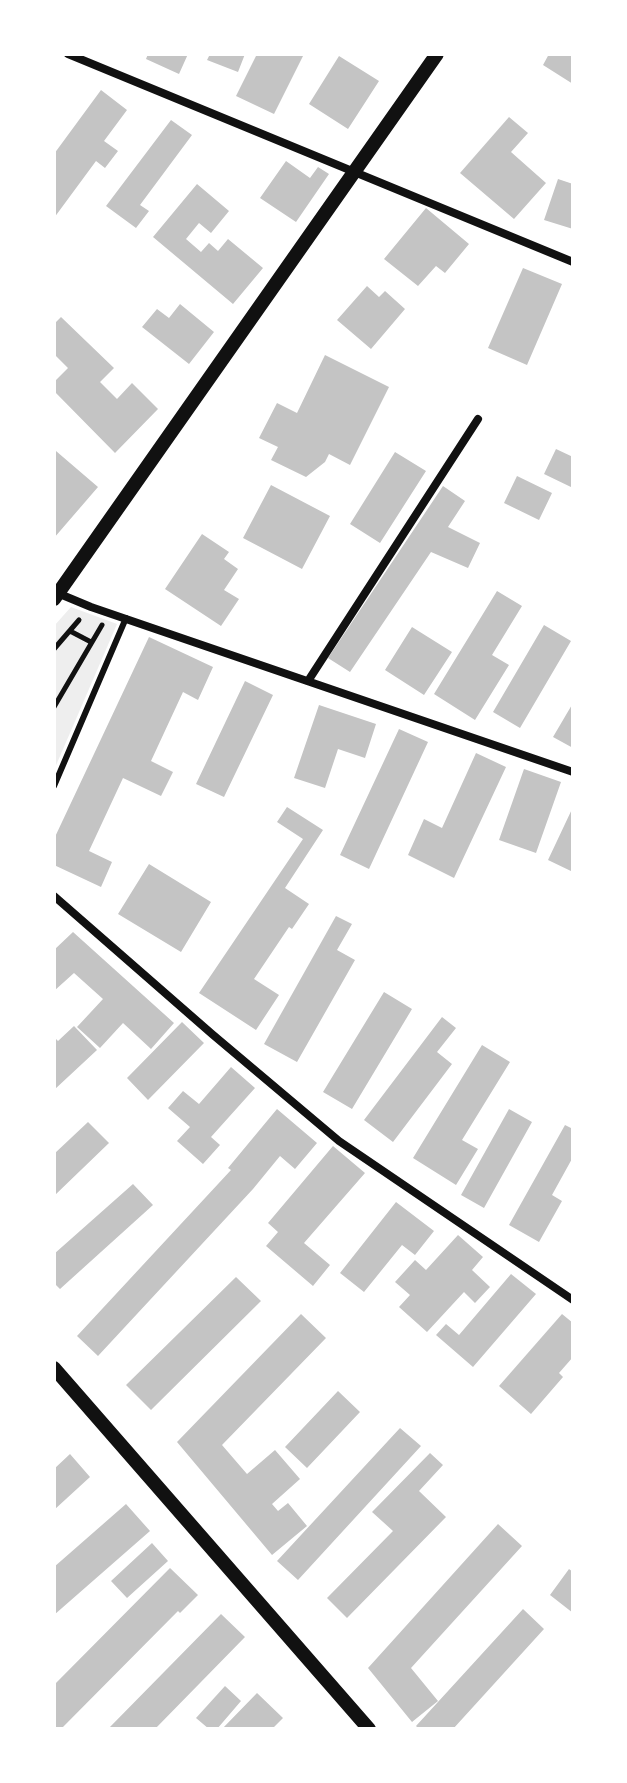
<!DOCTYPE html>
<html>
<head>
<meta charset="utf-8">
<style>
  body { margin:0 }
  #map { position:relative; width:627px; height:1783px; overflow:hidden; background:#fff; font-family:Raleway,sans-serif }
  canvas { display:block }
  .frame { position:absolute; inset:0; border:56px solid #fff; pointer-events:none }
</style>
</head>
<body>
<div id="map">
<canvas width="627" height="1783"></canvas>
<div class="frame"></div>
</div>
<script>
const context = document.querySelector('canvas').getContext('2d');
context.lineJoin = 'round';
function fill(path, color) { context.fillStyle = color; context.fill(path, 'evenodd'); }
const shape = rows => new Path2D(rows.map(r => 'M' + r).join(''));
function strokePath(path, color, width, dash) { context.strokeStyle = color; context.lineWidth = width; context.lineCap = dash ? 'butt' : 'round'; context.setLineDash(dash || []); context.stroke(path); }
fill(shape([
  [71,607,117,624,54,770,54,626]
]), '#eee');
fill(shape([
  [148,54,188,54,179,74,146,59],
  [210,54,245,54,238,72,207,60],
  [257,54,304,54,274,114,236,96],
  [549,54,573,54,573,84,543,65],
  [339,56,379,81,348,129,309,104],
  [101,90,127,110,104,141,118,151,105,168,96,161,54,218,54,154],
  [509,117,528,133,511,152,546,183,514,219,460,173],
  [171,120,192,135,140,205,149,211,136,228,106,206],
  [286,161,310,178,318,167,329,174,296,222,260,198],
  [558,179,573,184,573,229,544,220],
  [197,184,229,211,211,233,199,223,186,239,201,252,209,243,218,251,228,239,263,268,233,304,153,237],
  [426,208,469,244,445,273,436,266,418,286,384,259],
  [523,268,562,284,527,365,488,348],
  [367,286,379,297,385,291,405,309,371,349,337,320],
  [180,304,214,332,189,364,142,327,157,309,169,318],
  [61,317,114,368,100,382,117,399,132,383,158,409,115,453,54,391,54,382,68,368,54,354,54,324],
  [325,355,389,387,350,465,329,454,325,462,306,477,271,460,278,447,259,438,277,403,297,413],
  [556,449,573,457,573,488,544,474],
  [56,451,98,487,54,538,54,454],
  [395,452,426,471,380,543,350,524],
  [517,476,552,493,539,520,504,503],
  [271,485,330,516,302,569,243,538],
  [443,486,465,501,448,527,480,543,468,568,431,552,350,672,328,658],
  [202,534,229,552,224,559,238,569,224,590,239,599,221,626,165,589],
  [497,591,522,606,492,655,509,665,475,720,434,694],
  [544,625,571,641,520,728,493,712],
  [412,627,452,652,424,695,385,670],
  [149,637,213,667,198,700,183,692,151,761,173,772,161,796,123,778,89,851,112,862,101,887,54,865,54,839],
  [245,681,273,695,224,797,196,784],
  [573,703,573,748,553,737],
  [319,705,376,724,365,758,338,749,325,788,294,778],
  [399,729,428,742,369,869,340,855],
  [476,753,506,767,454,878,408,855,424,819,442,828],
  [524,769,561,782,536,853,499,840],
  [287,807,323,830,285,888,309,904,292,929,289,927,254,979,279,995,256,1030,199,993,303,839,277,822],
  [573,807,573,872,548,860],
  [149,864,211,902,181,952,118,914],
  [336,916,352,924,337,950,355,960,297,1062,264,1044],
  [73,932,174,1023,151,1049,123,1023,100,1048,77,1027,103,999,74,973,54,991,54,950],
  [384,992,412,1009,352,1109,323,1092],
  [442,1017,456,1028,437,1052,452,1064,393,1142,364,1120],
  [182,1022,204,1043,148,1100,127,1078],
  [74,1026,97,1050,54,1090,54,1037,58,1041],
  [482,1045,510,1062,462,1140,478,1149,456,1185,413,1158],
  [231,1067,255,1088,211,1137,220,1145,203,1164,177,1141,190,1127,168,1108,183,1091,199,1104],
  [277,1109,317,1143,295,1169,280,1156,253,1189,98,1356,77,1336,231,1170,228,1168],
  [509,1109,532,1122,484,1208,461,1195],
  [88,1122,109,1143,54,1196,54,1154],
  [565,1125,573,1129,573,1157,552,1195,562,1201,539,1242,509,1225],
  [333,1146,365,1173,304,1243,330,1265,313,1286,266,1246,278,1232,268,1223],
  [133,1184,153,1205,60,1289,54,1283,54,1254],
  [396,1202,434,1231,415,1255,402,1245,364,1292,340,1273],
  [458,1235,483,1257,472,1270,490,1287,475,1303,464,1292,427,1332,399,1307,410,1295,395,1282,415,1260,426,1270],
  [511,1274,536,1294,473,1367,436,1335,446,1324,459,1335],
  [236,1277,261,1301,151,1410,126,1385],
  [301,1314,326,1338,222,1445,247,1474,275,1450,300,1479,272,1504,278,1511,288,1503,307,1526,272,1555,177,1442],
  [562,1314,573,1323,573,1357,559,1373,563,1377,531,1414,499,1386],
  [338,1391,360,1412,307,1468,285,1447],
  [400,1428,421,1446,298,1580,277,1561],
  [430,1453,443,1465,419,1491,446,1517,347,1618,327,1598,393,1531,372,1512],
  [70,1454,90,1477,54,1510,54,1469],
  [126,1504,150,1531,54,1615,54,1567],
  [498,1524,522,1546,411,1668,438,1701,412,1722,368,1668],
  [152,1543,168,1561,127,1598,111,1581],
  [170,1568,198,1595,180,1613,178,1611,61,1729,54,1729,54,1685],
  [569,1569,573,1572,573,1613,550,1595],
  [523,1609,544,1629,453,1729,419,1729,416,1726],
  [221,1614,245,1637,155,1729,108,1729],
  [225,1686,241,1701,217,1729,209,1729,196,1718],
  [257,1693,283,1718,272,1729,222,1729]
]), '#c4c4c4');
strokePath(shape([
  [70,631,91,642],
  [54,649,79,620],
  [54,707,102,625]
]), '#111', 5);
strokePath(shape([
  [54,786,126,618]
]), '#111', 6);
strokePath(shape([
  [68,54,573,262],
  [55,592,91,607,573,772],
  [308,681,478,419],
  [54,896,212,1034,339,1141,573,1300]
]), '#111', 8);
strokePath(shape([
  [54,599,437,54],
  [54,1368,369,1729]
]), '#111', 14);
</script>
</body>
</html>
